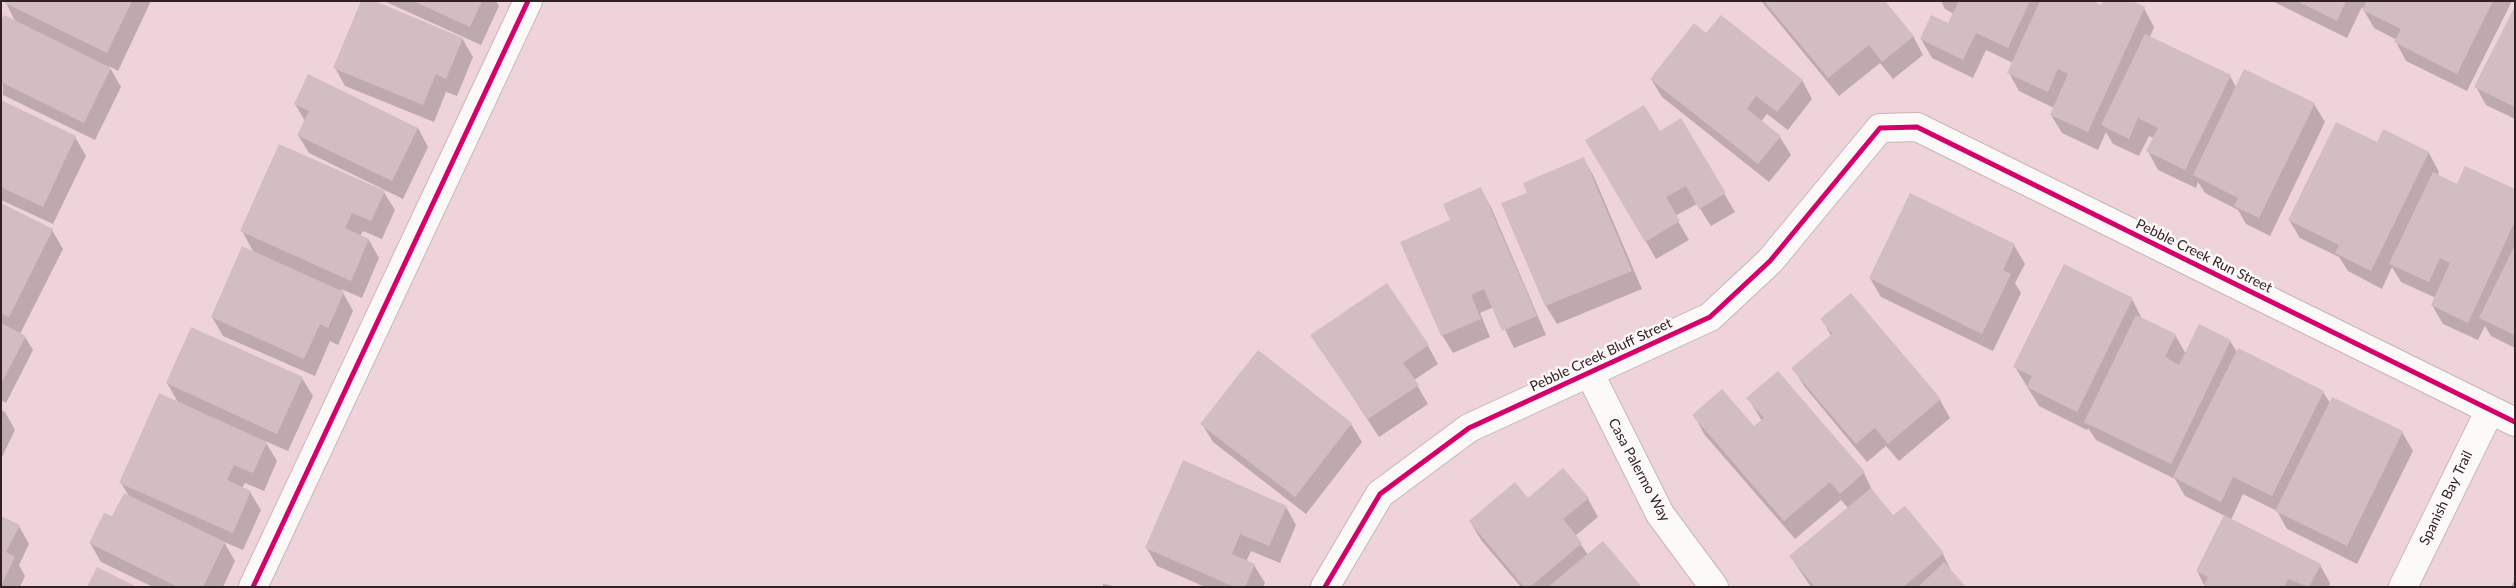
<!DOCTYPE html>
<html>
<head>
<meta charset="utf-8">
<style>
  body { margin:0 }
  #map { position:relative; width:2516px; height:588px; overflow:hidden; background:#eed4d9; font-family:Lato,sans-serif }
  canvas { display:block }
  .frame { position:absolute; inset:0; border:2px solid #322124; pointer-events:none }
</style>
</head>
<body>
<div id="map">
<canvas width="2516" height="588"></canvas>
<div class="frame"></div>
</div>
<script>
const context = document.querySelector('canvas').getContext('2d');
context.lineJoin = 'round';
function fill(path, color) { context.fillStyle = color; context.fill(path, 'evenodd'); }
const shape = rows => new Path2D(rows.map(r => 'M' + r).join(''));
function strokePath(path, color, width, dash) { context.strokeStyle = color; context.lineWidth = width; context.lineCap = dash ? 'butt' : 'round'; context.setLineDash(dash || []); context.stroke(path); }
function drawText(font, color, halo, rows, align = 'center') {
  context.font = font + ' Lato,sans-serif'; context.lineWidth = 5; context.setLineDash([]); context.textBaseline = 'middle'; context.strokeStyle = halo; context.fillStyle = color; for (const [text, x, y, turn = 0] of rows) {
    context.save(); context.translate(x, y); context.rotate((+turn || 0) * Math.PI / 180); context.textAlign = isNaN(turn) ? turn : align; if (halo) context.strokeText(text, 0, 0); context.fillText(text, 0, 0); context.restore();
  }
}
fill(shape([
  [5,1,151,1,118,71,109,66,121,87,95,140,3,95,1,23,16,23],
  [384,1,496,1,499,6,481,45],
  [1761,1,1884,1,1913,36,1923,55,1893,79,1880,63,1839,96],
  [1941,1,2090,1,2102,6,2144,8,2154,27,2150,37,2230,76,2236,87,2314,104,2325,122,2270,236,2246,224,2238,210,2205,193,2198,182,2196,188,2158,170,2148,151,2154,138,2149,136,2139,156,2113,144,2106,132,2098,150,2062,133,2051,115,2054,108,2019,91,2009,73,2013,63,1986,50,1973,78,1932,58,1921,39,1949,25,1954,14,1945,9],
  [2272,1,2512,1,2467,91,2406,61,2396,42,2397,40,2374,28,2362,7,2347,38],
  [2515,9,2515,119,2486,105,2476,87],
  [1707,35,1802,80,1812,99,1788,130,1767,114,1761,122,1780,137,1791,155,1769,182,1662,97,1651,79],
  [462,38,473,57,457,96,446,92,434,122,345,86,335,68],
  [1,101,75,137,86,156,53,224,1,200],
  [295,104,418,128,428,147,403,199,309,153,298,135,305,121],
  [1681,120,1735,212,1711,226,1697,204,1675,216,1689,240,1656,259,1587,140,1659,133],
  [2384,131,2429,153,2439,172,2437,176,2458,185,2515,191,2515,348,2491,336,2485,326,2478,340,2443,324,2432,305,2436,298,2401,282,2392,267,2382,289,2348,271,2339,257,2300,238,2289,220,2378,144],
  [1584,159,1594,177,1642,289,1557,324,1546,306,1503,204,1529,193],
  [382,189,395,210,382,239,363,231,360,236,369,240,379,258,362,298,341,289,353,311,338,345,330,341,315,376,223,336,212,317,254,253,242,231],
  [1480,189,1491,207,1546,335,1514,348,1494,307,1480,313,1490,337,1453,353,1442,335,1451,221],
  [1,205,52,230,63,249,20,334,25,337,33,350,6,403,1,400],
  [2014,245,2025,264,2015,283,2021,293,1993,351,1881,297,1870,278],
  [2132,299,2142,319,2175,335,2186,354,2230,341,2237,352,2238,350,2323,392,2330,403,2402,432,2413,451,2357,564,2287,529,2277,511,2243,494,2231,520,2320,565,2330,583,2329,587,2205,587,2197,571,2225,516,2185,496,2175,479,2096,440,2088,428,2087,430,2039,406,2015,367],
  [1822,319,1940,400,1950,418,1899,461,1886,446,1867,462,1804,386,1793,368,1831,336],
  [1312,335,1428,346,1438,364,1414,380,1428,404,1379,437],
  [302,378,313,396,288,451,265,441,277,461,264,491,245,483,242,488,250,492,261,510,243,550,224,542,235,561,223,587,153,587,101,562,90,543,129,496,121,483,179,404,167,383],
  [1748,398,1864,473,1873,492,1893,517,1943,554,1952,573,1965,587,1811,587,1790,556,1848,508,1841,500,1795,539,1704,434,1694,415,1754,428,1762,421],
  [1,410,5,412,15,430,1,459],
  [1202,424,1351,424,1362,442,1306,514,1213,442],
  [1588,499,1598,517,1575,536,1588,555,1640,587,1521,587,1481,540,1470,521,1528,500],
  [1286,507,1296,525,1280,563,1251,551,1246,562,1254,565,1265,583,1263,587,1205,587,1157,566,1146,547],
  [1,517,19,526,29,544,19,565,25,576,20,587,1,587],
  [2515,579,2515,587,2511,587],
  [1103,584,1119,587,1103,587]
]), '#0003');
fill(shape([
  [1,1,132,1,107,53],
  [361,1,375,1,463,38,446,79,436,74,423,105,333,68],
  [413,1,482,1,470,27],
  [1764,1,1885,1,1914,36,1882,62,1869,45,1828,78],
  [1955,1,2030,1,2008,48,1976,33,1963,60,1920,39,1931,15,1948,23,1958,3],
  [2040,1,2093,1,2101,5,2103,1,2132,1,2145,7,2088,132,2050,115,2068,74,2058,69,2048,92,2007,73],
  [2297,1,2346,1,2337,21],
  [2367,1,2493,1,2457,74,2394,42,2401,29,2362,10],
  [2515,6,2515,107,2474,87],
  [4,15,111,68,84,123,1,82,1,20],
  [1721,15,1803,80,1777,112,1756,96,1747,109,1781,136,1758,164,1650,79,1694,23,1706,33],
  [2145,34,2231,75,2185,170,2146,151,2158,128,2138,118,2129,139,2101,125],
  [2244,69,2315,103,2259,218,2234,206,2238,198,2193,175],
  [308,74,418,128,392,181,297,135,309,111,294,104],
  [1,100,76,136,43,207,1,187],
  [1644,105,1660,131,1681,118,1726,193,1699,209,1686,186,1666,197,1680,221,1645,242,1585,140],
  [2336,122,2377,142,2383,129,2429,152,2371,271,2335,253,2339,245,2288,220],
  [279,144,385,191,371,221,352,213,345,228,369,239,351,281,240,231],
  [1584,157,1632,271,1545,306,1501,203,1527,193,1523,183],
  [2465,166,2515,189,2515,221,2468,323,2431,305,2450,263,2440,258,2429,282,2389,264,2433,172,2457,184],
  [1481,187,1537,316,1502,331,1484,289,1471,295,1481,319,1441,336,1400,242,1450,220,1443,204],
  [1910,193,2015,244,2003,270,2011,274,1982,334,1869,278],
  [1,203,53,229,9,317,1,313],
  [2515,245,2515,335,2479,318],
  [242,246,344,292,328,328,320,324,304,359,211,317],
  [2064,264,2133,298,2077,412,2027,387,2032,376,2013,367],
  [1387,283,1429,345,1403,363,1419,385,1368,419,1310,335],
  [1851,293,1941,399,1888,444,1875,428,1856,444,1791,368,1832,334,1820,319],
  [2136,315,2176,334,2165,357,2179,365,2199,324,2231,340,2171,464,2084,422],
  [1,323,26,336,1,384],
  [191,327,303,377,277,434,166,383],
  [2238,348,2324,391,2272,496,2233,477,2221,502,2173,477],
  [1258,350,1352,423,1295,497,1200,424],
  [1778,371,1865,472,1840,494,1830,482,1784,521,1692,415,1722,389,1754,426,1764,418,1746,398],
  [159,393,267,442,253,473,234,465,227,480,251,491,233,533,119,483],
  [2332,397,2403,431,2347,546,2275,511],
  [1183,460,1287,506,1269,546,1240,534,1232,554,1255,564,1245,587,1235,587,1145,548],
  [1563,468,1589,498,1563,519,1582,543,1530,587,1524,587,1469,521,1515,482,1528,498],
  [1871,488,1893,515,1905,506,1944,553,1903,587,1815,587,1789,556],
  [124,493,225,542,203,587,178,587,89,543,104,513,112,516],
  [2224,515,2321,564,2309,587,2288,579,2284,587,2203,587,2208,577,2196,571],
  [1,516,20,525,6,552,15,557,1,586],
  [1603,541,1642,587,1548,587],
  [1944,562,1966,587,1918,587],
  [97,567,137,587,87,587]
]), '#d2bec1');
const minor = shape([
  [1589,372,1660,514,1714,587],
  [253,587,528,1],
  [1325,587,1380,494,1469,428,1710,317,1770,261,1880,128,1917,127,2515,422],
  [2403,587,2490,410]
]);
strokePath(minor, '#c8b5b8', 30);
strokePath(minor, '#fcf9f9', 28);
strokePath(shape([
  [253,587,528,1],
  [1325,587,1380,494,1469,428,1710,317,1770,261,1880,128,1917,127,2515,422]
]), '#d6006c', 5);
drawText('14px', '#322124', '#fdf8f9', [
  ["Pebble Creek Run Street",2204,256,26],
  ["Pebble Creek Bluff Street",1601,355,-25],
  ["Casa Palermo Way",1639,470,62],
  ["Spanish Bay Trail",2446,498,-64]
]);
</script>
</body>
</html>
